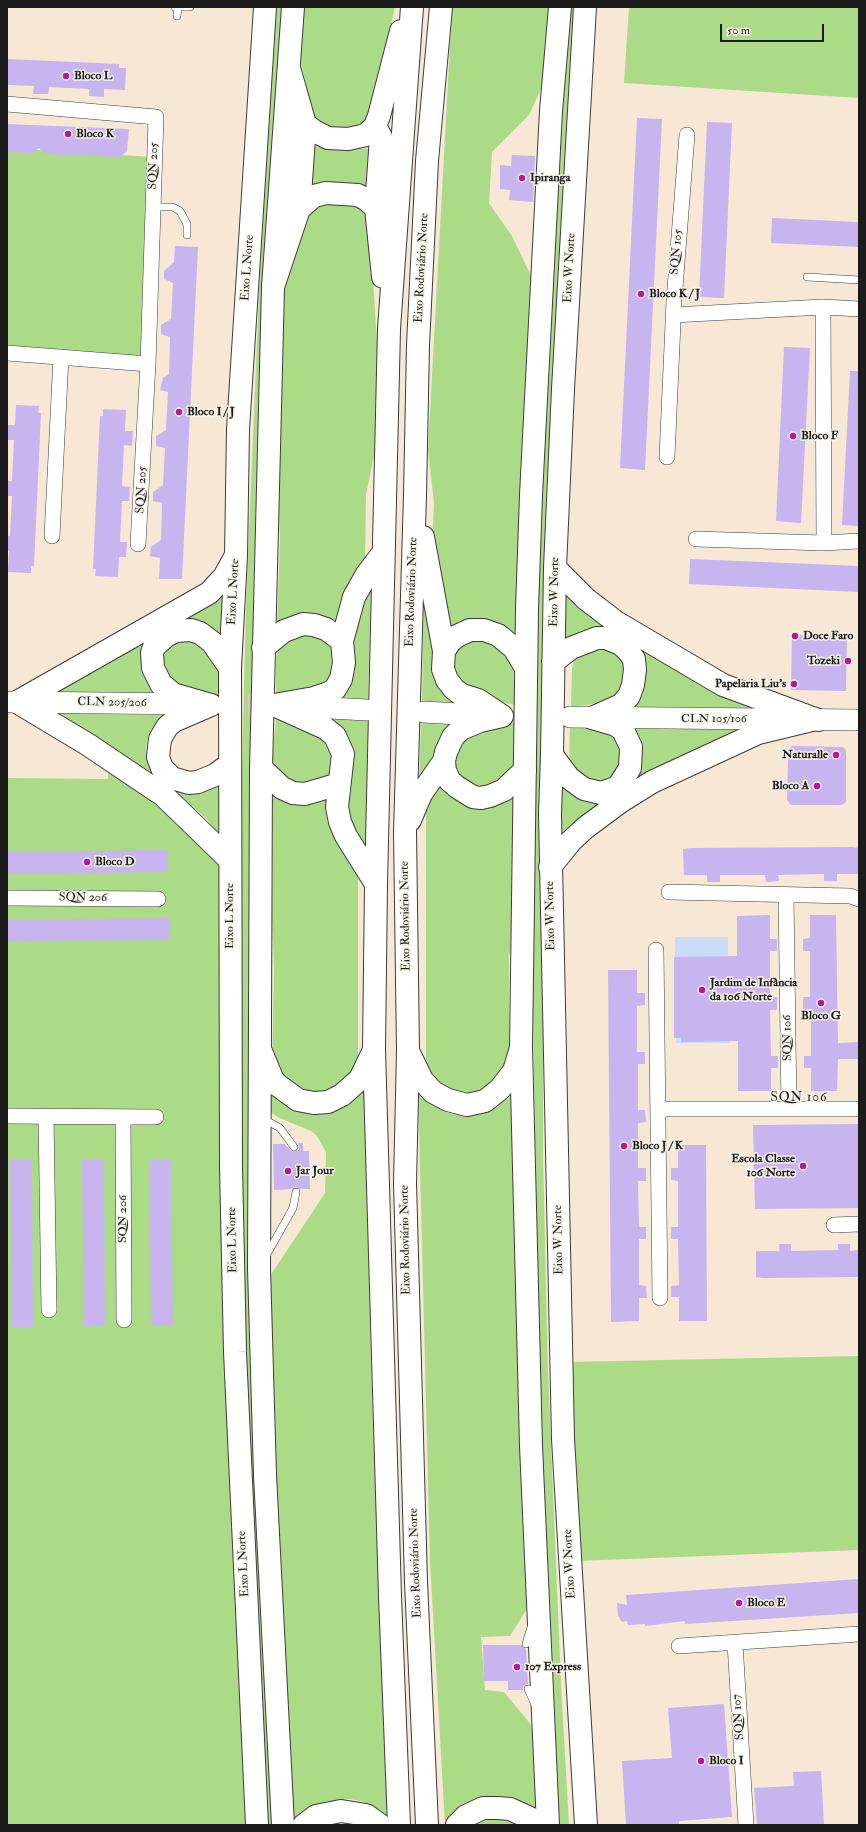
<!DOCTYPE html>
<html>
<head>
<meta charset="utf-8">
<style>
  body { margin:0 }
  #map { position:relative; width:866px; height:1832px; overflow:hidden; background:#f6e8d5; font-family:"IM FELL Double Pica",serif }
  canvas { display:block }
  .frame { position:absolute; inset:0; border:8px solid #1c1c1c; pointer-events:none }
  .scale { position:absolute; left:720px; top:24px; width:104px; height:18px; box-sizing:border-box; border:2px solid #1c1c1c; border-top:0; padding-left:5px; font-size:12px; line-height:14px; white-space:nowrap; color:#1c1c1c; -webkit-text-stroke:3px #f7f3e8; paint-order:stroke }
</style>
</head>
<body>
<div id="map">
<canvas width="866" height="1832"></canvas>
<div class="frame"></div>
<div class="scale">50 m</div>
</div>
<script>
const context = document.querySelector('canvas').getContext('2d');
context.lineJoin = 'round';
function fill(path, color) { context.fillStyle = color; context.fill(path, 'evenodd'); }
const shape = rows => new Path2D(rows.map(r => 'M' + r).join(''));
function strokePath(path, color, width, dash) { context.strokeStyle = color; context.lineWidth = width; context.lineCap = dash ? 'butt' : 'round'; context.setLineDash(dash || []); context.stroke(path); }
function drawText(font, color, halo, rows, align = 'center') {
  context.font = font + ' "IM FELL Double Pica",serif'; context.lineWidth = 3; context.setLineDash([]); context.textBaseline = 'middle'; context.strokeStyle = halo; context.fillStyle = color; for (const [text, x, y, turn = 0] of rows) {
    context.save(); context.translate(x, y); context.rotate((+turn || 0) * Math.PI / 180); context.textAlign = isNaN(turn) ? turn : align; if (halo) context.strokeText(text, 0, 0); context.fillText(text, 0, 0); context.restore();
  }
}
fill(shape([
  [675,937,728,937,729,1043,676,1043]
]), '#cbdcf9');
fill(shape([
  [275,7,286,7,259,515,275,1825,266,1825,246,1354,240,1081,240,857,246,603,263,199],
  [302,7,395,7,369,127,323,131,315,124,299,54],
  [452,7,552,7,547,76,529,115,492,152,489,203,512,236,535,284,519,643,512,635,448,640,432,546,434,503,428,450],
  [568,7,578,7,543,960,543,1154,548,1371,561,1684,569,1825,559,1825,539,1394,532,947,533,727,545,426,559,138],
  [629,7,859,7,859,98,624,83],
  [310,146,372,149,370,190,309,187],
  [7,148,153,157,145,369,7,355],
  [323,203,359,205,367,211,370,228,379,377,376,446,366,495,365,562,339,632,277,630,280,540,277,447,284,288,310,212],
  [371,579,368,703,332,697,350,637],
  [230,583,222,639,155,641,165,699,35,697],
  [424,584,435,643,471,706,422,704],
  [564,586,770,710,624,709,625,641,562,649],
  [323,633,341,658,324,687,276,696,276,657,281,644,291,634],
  [475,634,513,655,515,705,481,698,460,687,450,660,452,653],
  [193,637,218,660,219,700,175,690,162,661,166,648,171,642],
  [613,646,630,674,615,701,571,707,572,668,575,657,584,647],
  [41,713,164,715,151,730,147,740,146,751,151,769,156,776,224,773,224,848,214,828,207,819,188,803],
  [276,718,332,740,335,773,305,792,271,768],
  [320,718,368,720,366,853,346,822,350,764],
  [421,720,471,721,419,786],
  [515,722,516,758,511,772,480,793,453,771,455,748,476,730],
  [570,722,600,724,623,742,619,775,595,786,569,768],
  [623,722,763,727,558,850,558,774,617,792],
  [108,769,154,794,225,861,252,1825,7,1825,7,778,108,779],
  [440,774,453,793,516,783,516,926,509,955,509,1063,479,1099,439,1089,426,1066,426,806],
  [273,789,327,797,358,875,358,1061,356,1069,333,1094,295,1091,272,1064,274,971,272,923],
  [366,1084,371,1365,388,1820,380,1811,364,1802,350,1799,321,1804,291,1825,272,1391,270,1276,325,1193,326,1152,317,1136,311,1131,277,1117,268,1110,267,1087,345,1104,354,1099],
  [517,1086,530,1604,510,1636,481,1637,485,1690,504,1692,538,1733,543,1825,517,1807,445,1825,430,1561,418,1088,426,1099,435,1106,448,1113,469,1116,490,1111,510,1097],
  [859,1356,859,1550,577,1561,567,1362],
  [485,1818,506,1820,517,1825,473,1825]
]), '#acdb88');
fill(shape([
  [7,59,119,64,119,68,126,68,125,90,104,89,104,97,89,96,89,89,49,87,48,94,33,94,34,86,7,85],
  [637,118,662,119,645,470,620,468],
  [707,122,732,123,724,298,699,297],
  [7,124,129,129,127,151,120,157,44,154,39,148,33,153,8,152],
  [512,155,535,156,533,202,509,200,510,190,500,189,500,165,511,166],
  [772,218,859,222,859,247,771,243],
  [175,246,198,247,182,579,159,579,160,558,150,556,151,547,161,540,162,503,153,501,153,492,163,485,165,448,156,446,156,436,166,430,168,392,160,390,163,378,169,374,170,337,161,334,161,325,171,319,173,283,164,279,164,271,174,262],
  [784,347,810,348,801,523,776,521],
  [850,371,859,371,859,526,842,525],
  [16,405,39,406,38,413,41,413,34,566,31,566,31,573,8,572,9,551,7,551,7,536,10,536,12,496,7,496,7,481,12,481,14,440,7,440,7,425,15,425],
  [103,409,126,410,125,431,133,431,132,446,124,445,122,486,130,487,129,501,122,501,120,542,127,542,126,557,119,557,118,577,95,576,96,569,93,569,100,416,103,416],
  [690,559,859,566,859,592,689,584],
  [792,635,847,636,846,691,791,690],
  [792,746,843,747,846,750,846,802,842,805,791,805,787,800,788,760,788,751],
  [852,847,859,848,859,874,837,874,837,881,824,881,824,874,778,875,779,881,766,882,765,875,720,875,720,882,707,882,707,875,684,875,683,849,691,848],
  [168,850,168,872,7,874,7,852],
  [770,915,770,939,777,939,777,951,770,951,770,997,777,997,777,1010,770,1010,771,1056,778,1056,778,1068,771,1068,771,1091,738,1091,738,1041,681,1042,681,1038,674,1038,674,957,737,956,737,916],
  [810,915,836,915,838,1043,859,1042,859,1059,838,1059,837,1091,811,1091,811,1068,804,1068,804,1056,811,1056,811,1009,803,1010,803,997,810,997,810,951,803,951,803,939,810,938],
  [169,918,169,940,7,941,7,920],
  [608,970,637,970,637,993,645,993,645,1005,637,1006,637,1052,645,1052,645,1064,638,1064,638,1110,645,1110,646,1122,638,1123,638,1168,646,1168,646,1181,638,1181,639,1227,646,1227,646,1239,639,1239,639,1285,646,1286,647,1298,639,1298,639,1321,611,1322],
  [859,1124,859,1208,755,1209,753,1125],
  [298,1143,303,1143,303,1151,309,1151,310,1189,300,1189,297,1187,292,1189,274,1190,273,1144,285,1144,290,1150,294,1152,299,1149],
  [678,1145,706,1145,707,1321,679,1321,679,1297,671,1297,671,1286,679,1285,678,1239,671,1239,671,1227,678,1227,678,1181,671,1180,671,1168,678,1168],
  [149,1159,171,1159,173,1326,151,1326],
  [10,1160,32,1160,33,1327,12,1327],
  [82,1160,104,1160,105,1326,84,1327],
  [779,1244,791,1244,791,1251,838,1250,838,1244,850,1244,850,1251,859,1250,859,1277,763,1278,756,1277,756,1251,779,1251],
  [859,1579,859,1613,685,1624,685,1621,645,1626,645,1624,628,1625,627,1621,622,1622,618,1616,617,1603,627,1605,626,1595],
  [483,1645,521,1645,526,1649,528,1684,524,1686,523,1690,508,1690,508,1681,484,1681],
  [724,1704,732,1817,679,1821,679,1825,626,1825,622,1761,672,1758,668,1708],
  [821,1771,824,1825,757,1825,754,1788,794,1786,793,1772]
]), '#c8b4ef');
strokePath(shape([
  [217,705,272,705],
  [367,710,423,712]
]), '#d5c9b9', 21, [21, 10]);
const lane = shape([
  [175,7,190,7],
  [177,16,178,7],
  [152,207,173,207,180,211,187,224,187,235],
  [807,277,859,280],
  [262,1118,280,1128,294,1147],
  [266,1256,293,1208,296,1192],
  [526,1644,531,1627],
  [528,1689,536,1707]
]);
const street = shape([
  [7,104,156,117,148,364,138,544],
  [823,307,824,543],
  [673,315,823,307,859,309],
  [7,353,148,364],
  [667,457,674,301,687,135],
  [52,536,61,357],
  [696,539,824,543,859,541],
  [669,892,850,896,859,899],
  [786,896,789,1109],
  [7,898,158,899],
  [656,950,660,1298],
  [658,1109,859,1109],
  [7,1116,156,1117],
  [46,1117,49,1310],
  [123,1117,124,1320],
  [834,1225,859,1224],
  [735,1643,746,1825],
  [679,1646,859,1634]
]);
const secondary = shape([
  [12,702,196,704],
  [292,706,367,710],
  [423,712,496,716],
  [570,717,859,720]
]);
const primary = shape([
  [585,7,563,389,555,568,552,755,550,814,563,1439,586,1825],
  [555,568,586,599,616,622,723,685,818,720],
  [553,662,571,648,597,638,606,638,621,644,628,651,634,659,635,670,633,685,629,696,621,705,592,718],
  [211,705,173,694,161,684,153,668,152,653,154,647,166,636,176,631,191,630,200,633,212,642,230,668],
  [211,705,174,721,167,727,160,739,158,757,162,768,172,778,189,783,198,782,215,775,230,764],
  [552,755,569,778,584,789,601,793,618,787,630,768,631,747,623,730,616,725,592,718],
  [230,860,163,795,87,744,17,702,209,593,224,577,235,557],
  [550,867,571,841,585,828,620,802,652,782,758,733,816,719],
  [257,1825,235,1352,231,1166,230,668,236,556,238,429,265,7],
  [283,1825,265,1475,259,1268,261,768,273,287,293,7],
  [548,1825,531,1446,521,1048,527,609,531,495,551,111,560,7]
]);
const highway = shape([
  [289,68,305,124,314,131,328,138,348,139,366,135,375,126,379,116,401,31],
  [375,126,381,137,376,208],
  [299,209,305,124],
  [273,287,299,209,314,196,326,193,358,195,367,200,376,208,383,277],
  [423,537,444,651,443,669,447,680,454,689,462,695,478,700,502,716],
  [342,641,354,597,367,574,383,553],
  [263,648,284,631,303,624,314,625,326,629,342,641,344,663,341,679,335,689,329,693,314,698,274,705],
  [444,651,450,642,457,636,470,630,484,630,498,635,514,648,526,668],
  [274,705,325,728,335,736,343,754,337,807,340,822,346,836,376,884],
  [502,716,480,721,461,729,453,737,446,752,444,761,445,771,450,781,457,787,473,797,481,798,490,796,504,790,525,770],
  [261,768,282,788,293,793,305,794,339,784],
  [410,820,421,794,444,761],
  [260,1049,272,1078,276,1084,298,1100,314,1103,328,1102,342,1095,360,1079,373,1052],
  [409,1053,422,1080,433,1092,448,1100,467,1105,485,1101,500,1089,514,1071,521,1048],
  [304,1825,316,1816,341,1811,366,1815,380,1825],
  [399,1825,390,1596,374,1049,376,884,389,329,412,7],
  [427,1825,416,1582,405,1183,408,1051,405,832,415,495,418,345,427,161,441,7],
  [457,1825,466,1816,483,1808,498,1808,510,1809,530,1818,535,1825]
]);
strokePath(lane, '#3d3b38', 8);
strokePath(street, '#3d3b38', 16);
strokePath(secondary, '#3d3b38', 22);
strokePath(primary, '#3d3b38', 24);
strokePath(highway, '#3d3b38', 24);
strokePath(lane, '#fff', 7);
strokePath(street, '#fff', 15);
strokePath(secondary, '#fff', 21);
strokePath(primary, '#fff', 22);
strokePath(highway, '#fff', 22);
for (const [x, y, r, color] of [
  [66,76,4,"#b5179e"],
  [68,134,4,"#b5179e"],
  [522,178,4,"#b5179e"],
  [641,294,4,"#b5179e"],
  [179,412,4,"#b5179e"],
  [793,436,4,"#b5179e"],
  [795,636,4,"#b5179e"],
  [848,661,4,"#b5179e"],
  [794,684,4,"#b5179e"],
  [836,755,4,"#b5179e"],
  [817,786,4,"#b5179e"],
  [87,862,4,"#b5179e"],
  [702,990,4,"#b5179e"],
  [821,1003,4,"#b5179e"],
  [624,1146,4,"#b5179e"],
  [803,1166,4,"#b5179e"],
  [288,1171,4,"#b5179e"],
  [739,1603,4,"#b5179e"],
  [517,1667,4,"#b5179e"],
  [701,1761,4,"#b5179e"]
]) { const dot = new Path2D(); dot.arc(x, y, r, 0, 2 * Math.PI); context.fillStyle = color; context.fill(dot); strokePath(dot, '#f7f3e8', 1.5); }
drawText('bold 12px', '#1c1c1c', '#f7f3e8', [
  ["Bloco L",74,76],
  ["Bloco K",76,134],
  ["Ipiranga",530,178],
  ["Bloco K / J",649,294],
  ["Bloco I / J",187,412],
  ["Bloco F",801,436],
  ["Doce Faro",803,636],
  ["Tozeki",840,661,"right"],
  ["Papelaria Liu's",786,684,"right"],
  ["Naturalle",828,755,"right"],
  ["Bloco A",809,786,"right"],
  ["Bloco D",95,862],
  ["Jardim de Infância",710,983],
  ["da 106 Norte",710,997],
  ["Bloco G",821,1016,"center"],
  ["Bloco J / K",632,1146],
  ["Escola Classe",795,1159,"right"],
  ["106 Norte",795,1173,"right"],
  ["Jar Jour",296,1171],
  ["Bloco E",747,1603],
  ["107 Express",525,1667],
  ["Bloco I",709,1761]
], 'left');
drawText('12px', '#1c1c1c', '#f7f3e8', [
  ["SQN 205",154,166,-88],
  ["SQN 105",677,252,-85],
  ["Eixo L Norte",248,268,-86],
  ["Eixo Rodoviário Norte",422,268,-87],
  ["Eixo W Norte",570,268,-87],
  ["SQN 205",142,490,-87],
  ["Eixo L Norte",234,592,-87],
  ["Eixo Rodoviário Norte",412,592,-88],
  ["Eixo W Norte",555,592,-89],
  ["CLN 205/206",112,703,1],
  ["CLN 105/106",714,719],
  ["SQN 206",83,898,1],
  ["Eixo L Norte",230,916,-90],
  ["Eixo Rodoviário Norte",406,916,-91],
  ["Eixo W Norte",551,916,-91],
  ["SQN 106",788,1038,-91],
  ["SQN 206",123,1219,-90],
  ["Eixo L Norte",233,1240,-91],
  ["Eixo Rodoviário Norte",406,1240,-91],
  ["Eixo W Norte",559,1240,-91],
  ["Eixo Rodoviário Norte",416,1563,-92],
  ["Eixo L Norte",244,1564,-93],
  ["Eixo W Norte",570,1564,-93],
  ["SQN 107",739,1717,-94]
]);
context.letterSpacing = '1px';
drawText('13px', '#1c1c1c', '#f7f3e8', [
  ["SQN 106",799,1098]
]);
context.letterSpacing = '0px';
</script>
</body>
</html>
